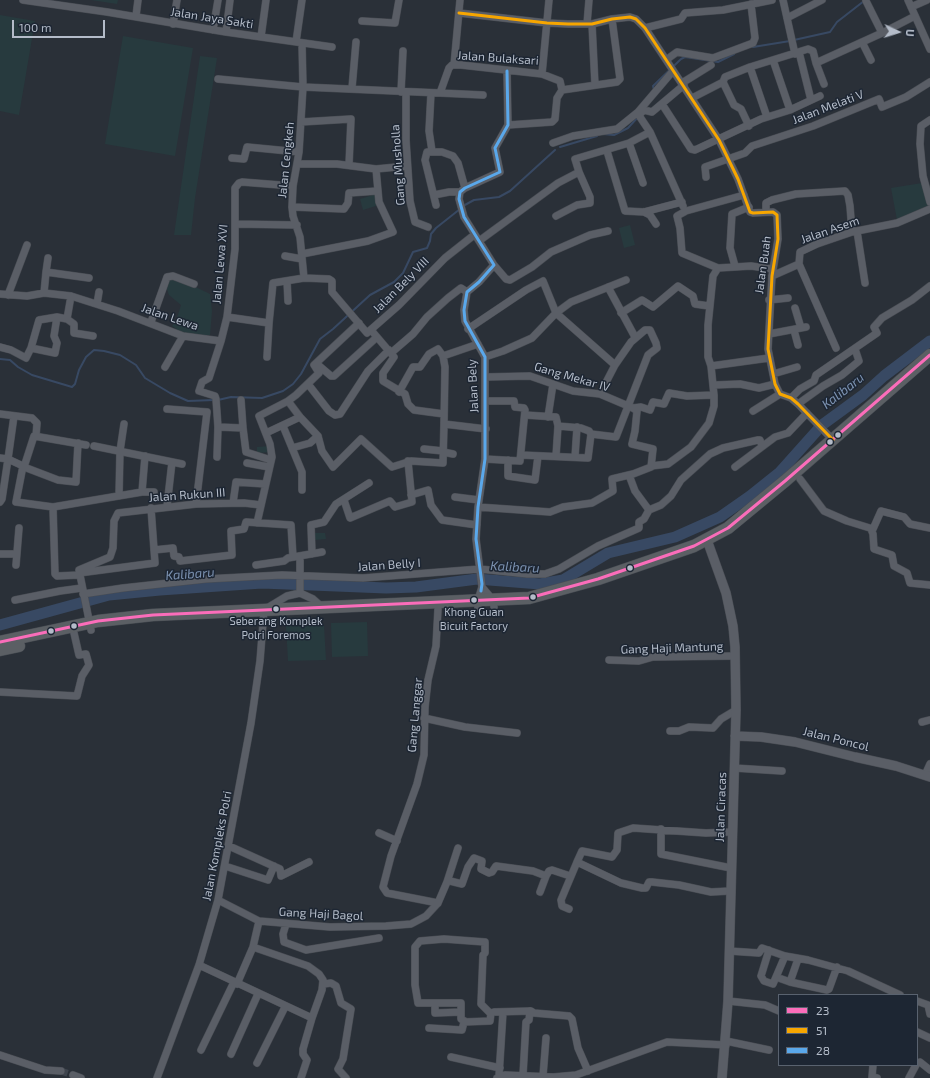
<!DOCTYPE html>
<html>
<head>
<meta charset="utf-8">
<style>
  body { margin:0 }
  #map { position:relative; width:930px; height:1078px; overflow:hidden; background:#2a3038; font-family:"Exo 2",sans-serif }
  canvas { display:block }
  .legend { position:absolute; left:778px; top:994px; width:140px; height:72px; box-sizing:border-box; background:#1d2633; border:1px solid #59626f; margin:0; padding:5px 7px; list-style:none; font-size:12px; color:#b4bcc9 }
  .legend li { display:flex; align-items:center; gap:8px; height:20px }
  .legend b { width:20px; border:1px solid #59626f }
  .north { position:absolute; left:878px; top:12px; width:40px; height:40px; -webkit-text-stroke:3px #1d2633; paint-order:stroke; rotate:94deg; font-size:11px; font-weight:700; line-height:16px; text-align:center; color:#b4bcc9 }
  .north::after { content:''; display:block; margin:auto; width:14px; height:18px; background:#b4bcc9; clip-path:polygon(50% 0,100% 100%,50% 72%,0 100%) }
  .scale { position:absolute; left:12px; top:20px; width:93px; height:18px; box-sizing:border-box; border:2px solid #b4bcc9; border-top:0; padding-left:5px; font-size:12px; line-height:14px; white-space:nowrap; color:#b4bcc9; -webkit-text-stroke:3px #1d2633; paint-order:stroke }
</style>
</head>
<body>
<div id="map">
<canvas width="930" height="1078"></canvas>
<ul class="legend">
<li><b style="height:5px;background:#fb6dba"></b>23</li>
<li><b style="height:5px;background:#f7a600"></b>51</li>
<li><b style="height:5px;background:#5aa8eb"></b>28</li>
</ul>
<div class="north">U</div>
<div class="scale">100 m</div>
</div>
<script>
const context = document.querySelector('canvas').getContext('2d');
context.lineJoin = 'round';
function fill(path, color) { context.fillStyle = color; context.fill(path, 'evenodd'); }
const shape = rows => new Path2D(rows.map(r => 'M' + r).join(''));
function strokePath(path, color, width, dash) { context.strokeStyle = color; context.lineWidth = width; context.lineCap = dash ? 'butt' : 'round'; context.setLineDash(dash || []); context.stroke(path); }
function drawText(font, color, halo, rows, align = 'center') {
  context.font = font + ' "Exo 2",sans-serif'; context.lineWidth = 3; context.setLineDash([]); context.textBaseline = 'middle'; context.strokeStyle = halo; context.fillStyle = color; for (const [text, x, y, turn = 0] of rows) {
    context.save(); context.translate(x, y); context.rotate((+turn || 0) * Math.PI / 180); context.textAlign = isNaN(turn) ? turn : align; if (halo) context.strokeText(text, 0, 0); context.fillText(text, 0, 0); context.restore();
  }
}
fill(shape([
  [91,0,118,0,117,4],
  [0,15,35,21,19,115,0,111],
  [123,36,193,48,175,156,105,144],
  [200,56,217,58,195,198,191,235,174,235],
  [922,183,929,207,897,220,891,188],
  [376,194,379,205,363,210,360,199],
  [630,225,635,245,624,248,619,228],
  [169,274,210,294,212,311,210,335,185,335,172,326,176,321,181,305,169,295,166,286],
  [270,446,270,452,257,453,257,447],
  [315,533,325,533,326,539,315,540],
  [367,622,368,656,332,657,331,623],
  [324,625,326,660,288,661,286,626]
]), '#273a3e');
strokePath(shape([
  [794,40,830,32,837,22,864,1],
  [753,47,790,41],
  [654,90,653,86,681,59,685,57,718,62,734,54],
  [603,134,614,135,628,128,638,117],
  [560,147,597,136],
  [463,206,474,200,499,197,510,191,555,150],
  [0,359,10,360,18,367,32,375,72,387,75,384,79,370,86,357,94,350,104,351,120,355,136,365,145,378,170,393,188,401,214,400],
  [218,400,231,397,262,398,283,391,293,384,301,374,320,339,333,329,370,295,394,282,403,273,413,252,427,248,430,241,431,234,436,228,460,209]
]), '#384963', 2);
strokePath(shape([
  [0,625,109,595,160,590,262,583,386,588,416,587,477,579,540,584,563,580,608,553,675,537,720,517,750,496,780,472,822,425,863,395,884,376,930,341]
]), '#384963', 11);
strokePath(shape([
  [61,1071,73,1075]
]), '#3f454e', 7, [7, 3.5]);
const minor = shape([
  [23,0,107,12,226,32,332,47],
  [783,0,795,54],
  [908,0,930,49],
  [866,1,882,33],
  [911,7,927,0],
  [459,13,547,23,568,24,592,24,612,19,630,17,636,19,645,28,719,140,738,179,750,212,753,213,773,212,777,215,778,239,772,276,768,349,775,384,780,394,791,398,798,404,833,440],
  [136,16,138,0],
  [787,18,822,0],
  [362,21,395,23,399,0],
  [173,24,177,0],
  [587,24,589,0],
  [592,24,595,85],
  [645,28,681,19,685,13,723,10,772,0],
  [213,30,218,0],
  [226,32,230,0],
  [261,37,266,0],
  [296,42,302,0],
  [862,42,871,60],
  [302,43,303,87,299,152,293,186,292,207,293,216,300,237,304,278],
  [799,52,811,100],
  [666,60,677,52,713,58,753,43,755,38,751,4],
  [773,60,790,110],
  [816,63,824,84],
  [454,65,460,0],
  [750,67,767,117],
  [542,74,549,0],
  [218,79,303,87,440,93,449,68,452,65,461,65,542,74,560,81,562,90,617,82,620,79,612,19],
  [723,82,734,105,741,109,749,126],
  [682,83,711,65],
  [352,88,356,42],
  [401,92,403,51],
  [406,93,406,140,410,201,415,222,428,227],
  [431,93,429,131,432,151],
  [440,93,483,95],
  [692,98,723,82,725,77,750,67,808,49,813,51,816,63,882,33,915,16],
  [662,104,691,149,695,150,761,119,790,110,820,96],
  [930,120,921,126,920,144,923,176,930,202],
  [301,122,351,119,349,165],
  [508,125,552,122,555,119,557,98,562,90],
  [650,132,683,206],
  [553,143,573,136,617,129,638,112,673,71],
  [629,143,643,183],
  [607,151,625,211,644,212,682,202],
  [232,158,244,159,247,147,299,152],
  [297,164,337,164,376,169,379,202,393,232,368,241,302,254],
  [376,169,407,166],
  [706,177,705,167,745,153,752,146,813,126,879,99,882,107,906,97,930,82],
  [434,195,449,192,460,192],
  [436,205,425,160,427,152,442,152,453,156,458,163,465,188],
  [292,207,344,209,348,203,349,193,377,191],
  [644,212,650,215,656,224],
  [766,212,766,203,772,200,796,194,845,191,848,195,850,206,852,232],
  [556,216,577,205,590,203,590,197,579,172],
  [235,224,297,225],
  [857,231,865,283],
  [479,241,558,183,579,172,575,159,629,143,650,132,640,117,640,114,644,110,652,112,684,85],
  [285,256,302,259],
  [799,264,836,348],
  [494,265,506,279,510,280,532,267,551,252,590,235,608,231],
  [735,266,730,248,732,214,749,207],
  [718,268,713,276,708,325,708,357,711,366,769,358],
  [718,268,682,253,680,228,677,216,686,211,744,195],
  [718,268,751,266,772,269],
  [46,272,48,258],
  [772,276,799,264,800,252,817,244,852,232,897,223,930,209],
  [287,281,288,301],
  [608,287,635,337],
  [44,293,46,272,89,278],
  [0,294,27,296,44,293,71,296,118,311,183,336,221,341,227,317,269,323,273,283,304,278,329,279,332,281,332,292,367,333,399,305,445,258,474,235],
  [8,295,27,245],
  [769,300,788,298],
  [97,304,99,292],
  [795,308,801,328],
  [621,313,642,300,653,307,678,286,693,296,695,304,709,306],
  [227,317,235,249,235,188,239,183,242,182,293,186],
  [67,319,74,324,74,333,93,336],
  [151,322,167,277,173,276,194,284],
  [468,329,526,290,543,281,556,313,615,365],
  [371,330,394,357,383,373,383,381,405,394,408,404,414,410,444,414],
  [794,330,798,345],
  [769,334,806,327],
  [0,347,11,350,26,358,31,348,55,353,57,343,54,336,57,317],
  [31,348,39,320,57,317,67,319,71,296],
  [391,353,413,334,427,317,448,298,461,288,467,292],
  [443,356,478,344],
  [267,357,269,323],
  [485,357,503,351,532,338,556,313,571,302,626,280],
  [317,364,331,376,334,376,377,337],
  [165,367,183,336],
  [773,374,797,367],
  [308,384,329,411,335,415,340,414,368,371,389,350],
  [714,385,740,384,759,388,775,384],
  [399,392,413,367,420,367,429,354,438,349,443,356,445,367,444,424,486,429],
  [791,398,800,389,814,381,816,375,877,333,874,327,882,318,912,300,930,286],
  [241,400,243,428],
  [288,401,300,417,318,436,322,451,333,467,361,439,392,467,411,461,443,463,444,424],
  [798,404,823,386,842,375,859,361,855,349],
  [633,408,641,407,650,410,653,402,664,404,669,393,687,396,714,395],
  [167,409,207,412,196,504],
  [753,411,780,394],
  [0,414,32,418,37,423,36,436],
  [525,415,556,417,558,426,581,428,589,431,591,434,616,437,648,355,657,348,656,343,650,330,645,330,631,342,615,365,600,394],
  [548,417,553,384],
  [283,426,302,472,302,490],
  [218,427,243,428,246,452,271,460],
  [266,433,300,417],
  [86,445,34,436,24,467,23,466,16,502,53,507,142,492,154,492],
  [94,446,182,464],
  [292,448,310,443,318,436],
  [424,449,443,451],
  [443,452,453,454],
  [521,455,588,458,591,434],
  [556,456,558,426],
  [217,457,218,427,216,399,215,396,199,391,202,382,209,378,221,341],
  [575,457,577,427],
  [0,458,8,459,14,416],
  [485,459,520,461,525,410,524,408,515,407,514,401,486,401],
  [508,460,508,476,535,480,538,456],
  [247,463,269,467],
  [651,466,668,464,691,447,709,423,714,406,714,395,711,366],
  [24,467,58,480,76,482,78,443],
  [735,467,775,437,788,433,807,413],
  [629,475,635,491,649,510],
  [800,479,824,511,847,521,873,529,881,511,904,517,910,524,930,528],
  [142,492,145,456],
  [411,495,428,490,431,505,442,520,477,525],
  [119,496,120,451,124,424],
  [455,497,479,500],
  [344,500,350,518,390,501,395,507,412,502,408,461],
  [0,502,2,499,8,459,23,466],
  [233,503,236,482,265,484],
  [167,506,172,462],
  [53,507,55,574,57,576,79,575],
  [478,507,550,512,563,507,592,503,613,491,612,479,633,474,651,467,653,449,632,444,635,431,637,411,633,408,600,394,573,391,530,376,485,377],
  [257,523,272,457,270,444,259,416,288,401,296,395,319,373,314,365,359,323],
  [871,529,873,534,874,549,892,555,894,566,907,573,910,583,930,585],
  [154,550,173,548,174,556,179,557,180,561,232,555,231,531,244,529,246,522,291,525,293,557],
  [0,554,16,554],
  [312,554,311,525,324,522,336,504,369,483],
  [300,556,300,593],
  [16,565,19,528],
  [256,565,284,561,288,558,322,552],
  [79,573,155,563,151,508],
  [482,587,493,600,494,607],
  [83,594,123,588,206,579,282,575,363,578,480,569,527,574,545,574,559,569,598,546,639,528,639,522,644,519,649,510,661,505,671,496,681,480,710,454,723,448,758,440,760,440,762,446],
  [15,600,60,591,82,588],
  [478,608,478,600,482,587,476,539,478,507,485,459,485,357,465,321,464,310,467,292,479,282,494,265,464,217,459,199,460,192,465,188,500,172,495,148,508,125,507,71],
  [438,609,436,646,428,680,425,707,424,755,417,784,391,856,383,887,387,893,438,903],
  [91,630,79,570,110,557,113,548,114,521,118,513,196,504,244,503,261,505],
  [609,660,639,661,653,657,735,656],
  [0,692,77,696,82,676,89,665,86,654,79,655,74,633],
  [424,718,465,727,517,733],
  [922,722,930,720],
  [670,731,679,731,689,727,713,728,721,719,736,710],
  [734,768,782,771],
  [925,775,930,764],
  [661,829,661,854,731,868],
  [379,833,397,841],
  [229,846,280,869,281,876,309,862],
  [577,862,582,851,612,857,617,850,618,833,633,828,706,833,732,832],
  [225,866,268,880,274,866],
  [447,882,458,848],
  [540,892,546,876],
  [218,900,259,921,330,927,386,926,411,924,426,916,438,903,447,882,450,881,462,884,468,867,474,858,482,861,481,869,489,873,492,872,496,866,533,871,546,876,549,871,552,870,570,876],
  [569,909,562,906,561,900,577,862,621,883,642,888,646,888,649,882,652,882,679,885,711,892,730,891],
  [286,924,283,934,284,942,306,950,379,938],
  [253,947,308,966,319,974,323,980,322,990,312,1018,303,1049,303,1054,307,1060,301,1078],
  [769,950,761,976,764,981,773,984,776,977,790,982,798,959],
  [729,951,759,953,762,948,785,956,808,960,848,971,900,995],
  [199,965,312,1018],
  [776,977,785,956],
  [790,982,827,990,829,989,837,967],
  [237,984,253,947,259,921],
  [324,984,331,983,336,986,341,1003,351,1009,343,1059,338,1069,346,1078],
  [728,1001,765,1005,779,1011],
  [917,1001,928,1005,930,1014],
  [435,1003,435,1013,461,1012],
  [466,1022,461,1019,461,1003,418,1003,415,985,415,947,420,941,444,939,485,942,485,953,483,955,481,1004,491,1014],
  [429,1028,462,1030,464,1022,490,1021,491,1013,494,1012,531,1011,534,1013,569,1016,572,1019,578,1048,588,1071],
  [917,1032,930,1038],
  [726,1041,769,1050],
  [201,1050,234,982],
  [231,1054,258,994],
  [0,1055,45,1070,61,1071],
  [451,1057,500,1068],
  [257,1063,285,1007],
  [917,1063,920,1062,930,1070],
  [873,1065,872,1077,877,1078],
  [73,1075,81,1078],
  [523,1075,526,1022,529,1020,530,1011],
  [499,1076,503,1012],
  [543,1076,546,1038],
  [157,1078,199,965,218,900,251,723,260,661,264,610,287,596,300,593,313,599,322,607],
  [497,1078,505,1075,554,1077,576,1075,667,1042,726,1045],
  [909,1078,916,1065]
]);
const tertiary = shape([
  [707,540,726,593,733,626,735,647,736,710,728,1001,722,1078],
  [735,736,761,737,795,742,855,757,896,766,930,777]
]);
const trunk = shape([
  [0,642,98,621,153,615,529,598,598,579,694,546,728,528,785,481,930,355],
  [0,650,19,646]
]);
strokePath(minor, '#484c53', 8);
strokePath(tertiary, '#484c53', 10);
strokePath(trunk, '#474c53', 13);
strokePath(minor, '#5a5e66', 7);
strokePath(tertiary, '#5a5e66', 9);
strokePath(trunk, '#5b5f64', 12);
strokePath(shape([
  [0,642,98,621,153,615,529,598,598,579,694,546,728,528,785,481,930,355]
]), '#fb6dba', 3);
strokePath(shape([
  [459,13,547,23,568,24,592,24,612,19,630,17,636,19,645,28,719,140,738,179,750,212,753,213,773,212,777,215,778,239,772,276,768,349,775,384,780,394,791,398,798,404,833,440]
]), '#f7a600', 3);
strokePath(shape([
  [481,591,482,584,476,539,478,507,485,459,485,357,465,321,464,310,467,292,479,282,494,265,464,217,459,199,460,192,465,188,500,172,495,148,508,125,507,71]
]), '#5aa8eb', 3);
for (const [x, y, r, color] of [
  [838,435,3.5,"#b4bcc9"],
  [830,442,3.5,"#b4bcc9"],
  [630,568,3.5,"#b4bcc9"],
  [533,597,3.5,"#b4bcc9"],
  [474,600,3.5,"#b4bcc9"],
  [276,609,3.5,"#b4bcc9"],
  [74,626,3.5,"#b4bcc9"],
  [51,631,3.5,"#b4bcc9"]
]) { const dot = new Path2D(); dot.arc(x, y, r, 0, 2 * Math.PI); context.fillStyle = color; context.fill(dot); strokePath(dot, '#1d2633', 1.5); }
drawText('11px', '#b4bcc9', '#1d2633', [
  ["Khong Guan",474,612],
  ["Bicuit Factory",474,626],
  ["Seberang Komplek",276,621],
  ["Polri Foremos",276,635]
]);
drawText('12px', '#b4bcc9', '#1d2633', [
  ["Jalan Jaya Sakti",212,18,9],
  ["Jalan Bulaksari",498,58,4],
  ["Jalan Melati V",828,107,-21],
  ["Jalan Cengkeh",286,160,-84],
  ["Gang Musholla",398,165,-94],
  ["Jalan Asem",830,230,-19],
  ["Jalan Lewa XVI",220,264,-85],
  ["Jalan Buah",763,265,-82],
  ["Jalan Bely VIII",401,285,-45],
  ["Jalan Lewa",170,317,19],
  ["Gang Mekar IV",572,377,16],
  ["Jalan Bely",473,386,-93],
  ["Jalan Rukun III",187,495,-4],
  ["Jalan Belly I",389,565,-4],
  ["Gang Haji Mantung",672,648,-2],
  ["Gang Langgar",415,715,-85],
  ["Jalan Poncol",836,739,14],
  ["Jalan Ciracas",721,807,-88],
  ["Jalan Kompleks Polri",217,846,-79],
  ["Gang Haji Bagol",321,914,3]
]);
drawText('italic 13px', '#7c92b1', '#1d2633', [
  ["Kalibaru",843,391,-38],
  ["Kalibaru",515,567,3],
  ["Kalibaru",190,574,-4]
]);
</script>
</body>
</html>
